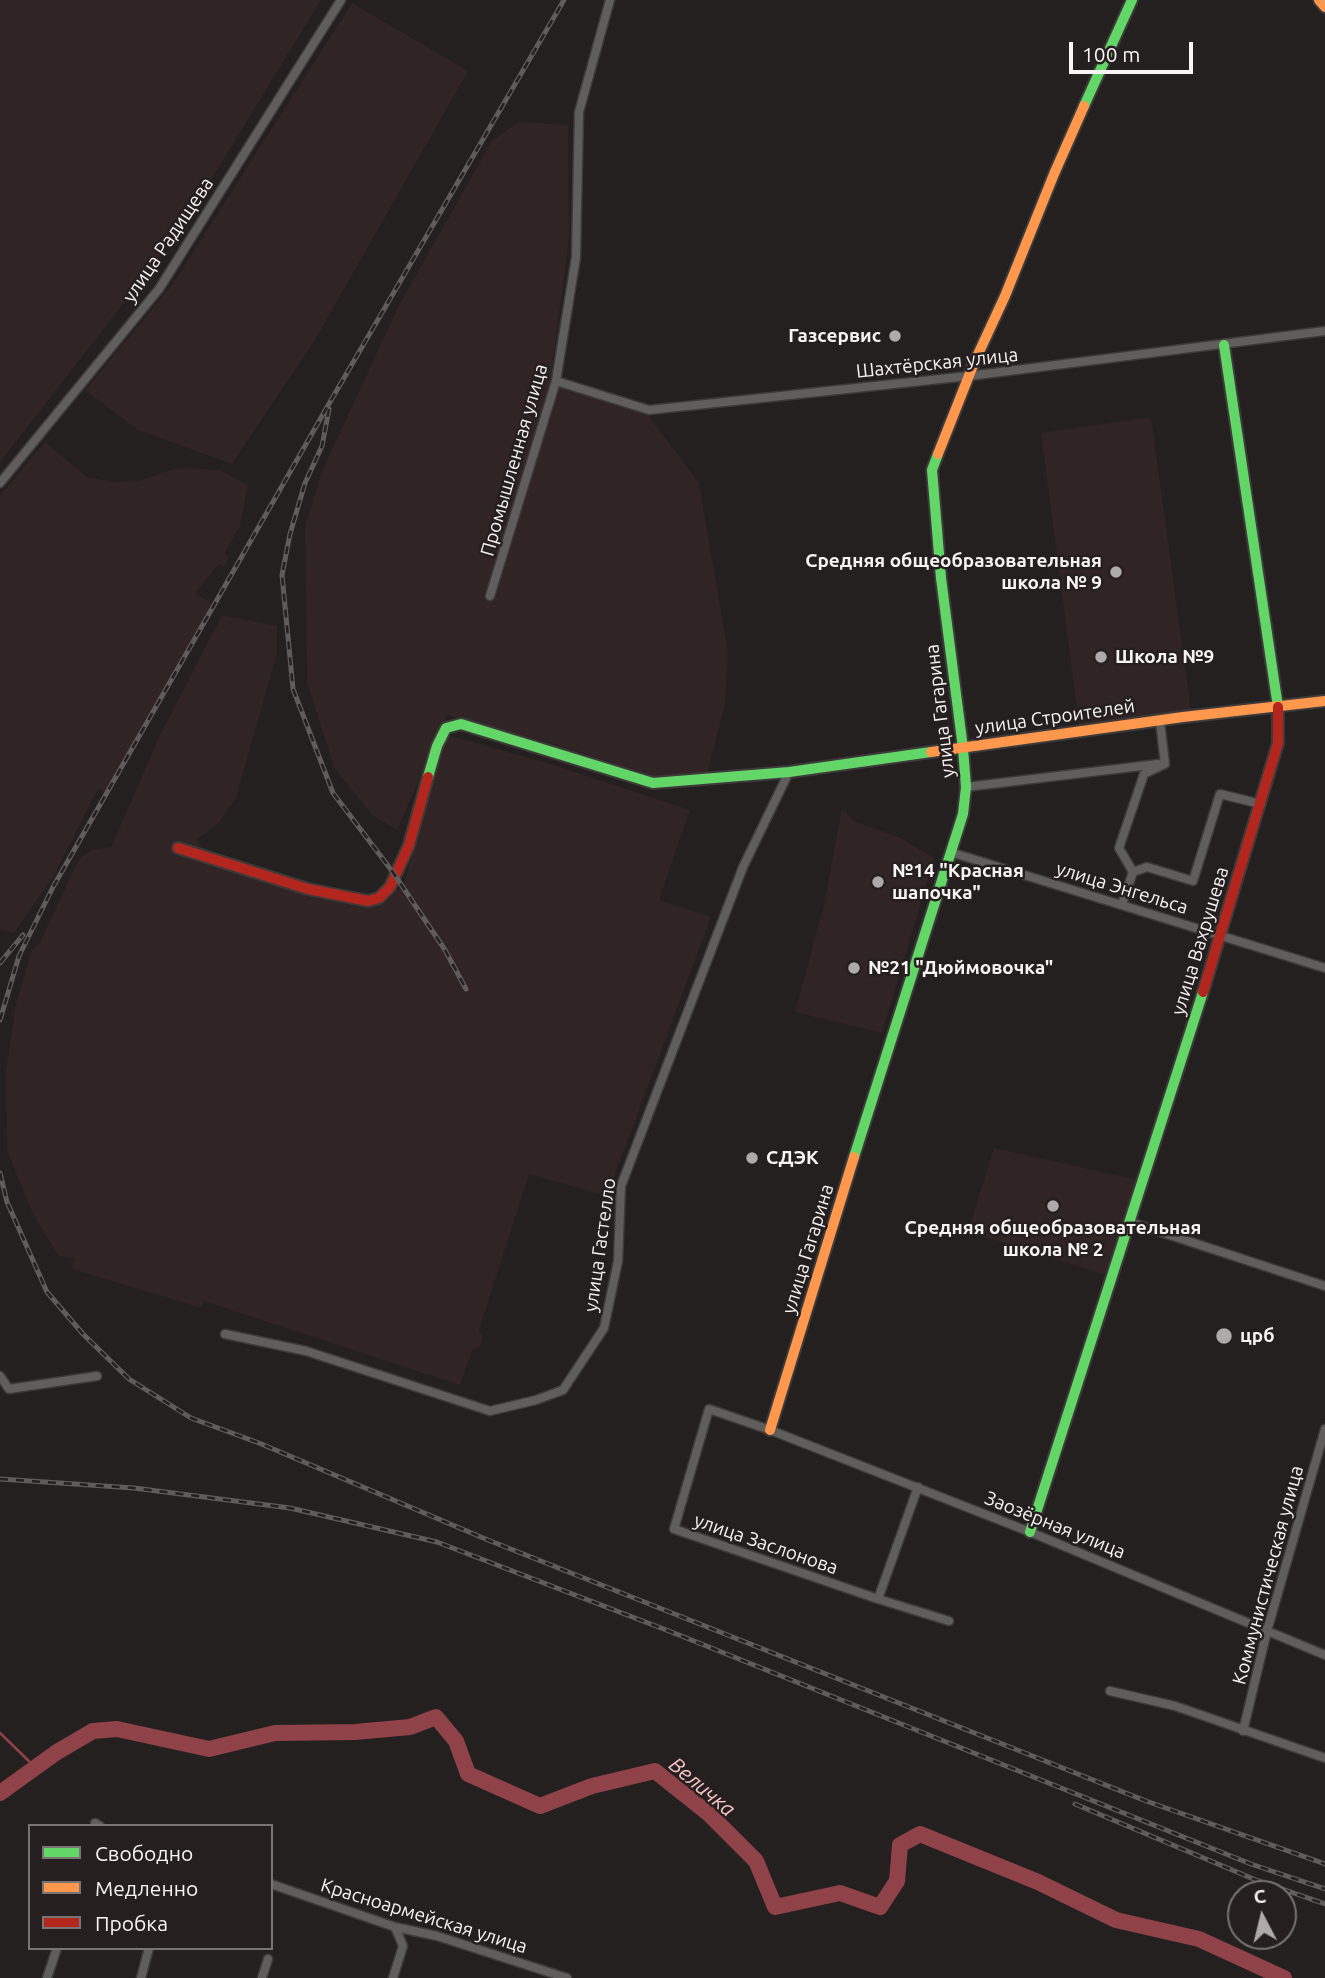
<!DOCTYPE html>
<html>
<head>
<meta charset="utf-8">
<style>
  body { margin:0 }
  #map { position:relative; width:1325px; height:1978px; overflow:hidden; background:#242020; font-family:Ubuntu,sans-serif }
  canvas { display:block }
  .legend { position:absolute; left:28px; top:1824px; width:245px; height:126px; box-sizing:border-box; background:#251f1f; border:2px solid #797474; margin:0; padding:9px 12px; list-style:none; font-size:21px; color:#f8f4f4 }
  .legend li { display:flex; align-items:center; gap:14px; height:35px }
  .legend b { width:35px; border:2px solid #797474 }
  .north { position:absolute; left:1227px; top:1880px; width:70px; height:70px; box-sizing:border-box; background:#251f1f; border:2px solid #797474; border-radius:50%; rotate:353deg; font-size:19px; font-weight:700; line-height:28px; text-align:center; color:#f8f4f4 }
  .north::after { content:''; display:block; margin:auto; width:24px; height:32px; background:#aeaaaa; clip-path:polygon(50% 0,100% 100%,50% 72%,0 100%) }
  .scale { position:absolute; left:1069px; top:42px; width:124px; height:32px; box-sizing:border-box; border:4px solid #f8f4f4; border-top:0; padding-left:9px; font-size:21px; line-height:24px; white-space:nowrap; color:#f8f4f4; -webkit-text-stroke:5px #251f1f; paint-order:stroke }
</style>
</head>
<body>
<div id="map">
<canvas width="1325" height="1978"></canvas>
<ul class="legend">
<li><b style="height:9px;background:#63d668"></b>Свободно</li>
<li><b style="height:9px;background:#ff974d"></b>Медленно</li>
<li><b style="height:9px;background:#b3261e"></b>Пробка</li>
</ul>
<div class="north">С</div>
<div class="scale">100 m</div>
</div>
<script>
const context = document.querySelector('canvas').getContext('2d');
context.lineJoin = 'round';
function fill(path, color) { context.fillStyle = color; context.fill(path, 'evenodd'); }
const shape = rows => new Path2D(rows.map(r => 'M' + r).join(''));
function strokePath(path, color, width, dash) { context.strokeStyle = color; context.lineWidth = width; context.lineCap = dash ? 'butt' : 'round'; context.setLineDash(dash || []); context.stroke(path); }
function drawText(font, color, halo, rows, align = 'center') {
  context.font = font + ' Ubuntu,sans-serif'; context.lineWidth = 5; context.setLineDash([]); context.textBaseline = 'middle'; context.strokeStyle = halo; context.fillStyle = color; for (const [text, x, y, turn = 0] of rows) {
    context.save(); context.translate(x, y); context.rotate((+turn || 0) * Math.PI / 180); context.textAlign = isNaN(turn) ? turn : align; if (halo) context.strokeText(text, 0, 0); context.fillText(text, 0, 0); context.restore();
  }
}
fill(shape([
  [0,0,321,0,179,232,0,462],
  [352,3,468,71,315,340,232,464,138,430,85,390,172,285],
  [518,122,568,125,569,238,550,383,647,414,699,483,728,653,725,705,707,773,658,777,551,743,447,715,397,830,372,815,335,769,307,683,305,526,323,469,400,303,492,141],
  [1151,417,1191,711,1079,724,1041,433],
  [45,442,87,477,115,482,139,481,177,468,220,470,248,485,240,526,224,554,229,557,224,567,219,564,195,593,213,604,105,792,98,789,54,875,14,933,0,930,0,496],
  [222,615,277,626,277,653,236,798,218,824,197,839,208,862,298,892,376,905,387,901,404,883,447,735,544,762,690,810,659,900,711,917,607,1196,529,1174,479,1330,483,1337,480,1347,473,1348,460,1385,204,1301,201,1308,72,1269,74,1259,58,1255,33,1214,7,1151,6,1072,16,1003,32,951,40,942,79,859,92,850,111,847,161,733],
  [842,808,856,822,901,838,934,858,882,1033,795,1012,824,906],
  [994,1148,1138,1180,1106,1275,968,1232]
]), '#302425');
strokePath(shape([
  [0,1733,35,1767]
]), '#8f4247', 2.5);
strokePath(shape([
  [0,1793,57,1752,93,1731,117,1729,209,1749,275,1733,355,1732,410,1727,436,1717,456,1741,468,1774,540,1806,592,1786,655,1771,709,1814,756,1861,775,1907,840,1893,880,1907,897,1881,900,1845,920,1834,1038,1882,1116,1920,1199,1939,1284,1978]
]), '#8f4247', 16);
const street = shape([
  [556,381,649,410,969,376,1325,331],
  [0,483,159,289,341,0],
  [490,596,556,381,576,257,579,112,610,0],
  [966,787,1158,764],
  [950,852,1325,968],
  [1133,872,1147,867,1193,881,1220,794,1261,804],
  [1122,904,1133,872,1119,848,1144,774,1165,764,1160,721],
  [1130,1222,1325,1286],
  [225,1334,306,1351,490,1411,536,1400,563,1390,604,1328,618,1261,621,1186,743,867,789,772],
  [0,1376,9,1389,97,1376],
  [878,1599,918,1487],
  [949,1621,878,1599,674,1529,709,1409,770,1430,1030,1532,1325,1655],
  [1110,1691,1175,1706,1325,1758],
  [1243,1731,1267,1631,1325,1429],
  [95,1826,95,1823,100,1826],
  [271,1884,395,1927,437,1936,567,1978],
  [47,1978,57,1948],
  [141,1978,149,1948],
  [262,1978,268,1959],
  [393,1978,403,1946,395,1927]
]);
const fast = shape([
  [1084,106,1132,0],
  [1224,345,1278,707],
  [428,777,437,746,446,728,461,724,653,783,789,772,931,752],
  [854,1157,963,814,966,787,963,748,941,578,932,470,938,454],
  [1030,1532,1203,992]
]);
const slow = shape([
  [1319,0,1325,7],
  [938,454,974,363,1005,296,1054,174,1084,106],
  [931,752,1183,717,1325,701],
  [770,1430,854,1157]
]);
const jam = shape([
  [178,848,308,889,368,901,379,898,390,887,409,845,428,777],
  [1203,992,1278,743,1278,707]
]);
strokePath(street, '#3d3a3a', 11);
strokePath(fast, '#3d3a3a', 14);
strokePath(slow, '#3d3a3a', 14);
strokePath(jam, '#3d3a3a', 14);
strokePath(street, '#605e5d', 8);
strokePath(fast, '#63d668', 10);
strokePath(slow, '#ff974d', 10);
strokePath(jam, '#b3261e', 10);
const rail = shape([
  [329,409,322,446,305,483,290,534,282,575,293,689,333,793,392,871,445,950,466,989],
  [0,963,23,935],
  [0,1020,19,956,53,887,330,402,564,0],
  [0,1173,7,1202,47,1292,83,1334,129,1379,191,1418,259,1443,488,1540,1146,1801,1325,1864],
  [0,1479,134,1488,290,1508,437,1542,674,1633,1251,1864,1325,1889],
  [1075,1804,1256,1880,1325,1904]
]);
strokePath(rail, '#605c5c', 5);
strokePath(rail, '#251f1f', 2.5, [8]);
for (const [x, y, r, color] of [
  [895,336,7,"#aeaaaa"],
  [1116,572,7,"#aeaaaa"],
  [1101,657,7,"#aeaaaa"],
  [878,882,7,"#aeaaaa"],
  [854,968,7,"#aeaaaa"],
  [752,1158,7,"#aeaaaa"],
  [1053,1206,7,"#aeaaaa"],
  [1224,1336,9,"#aeaaaa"]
]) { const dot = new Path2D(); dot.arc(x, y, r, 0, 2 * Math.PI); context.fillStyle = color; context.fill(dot); strokePath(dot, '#251f1f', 2.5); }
drawText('19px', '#f8f4f4', '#251f1f', [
  ["улица Радищева",168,240,-56],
  ["Шахтёрская улица",937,363,-6],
  ["Промышленная улица",514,460,-74],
  ["улица Гагарина",940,711,-97],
  ["улица Строителей",1055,717,-8],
  ["улица Энгельса",1122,888,17],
  ["улица Вахрушева",1200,941,-73],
  ["улица Гастелло",600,1245,-82],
  ["улица Гагарина",808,1249,-73],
  ["Заозёрная улица",1055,1525,22],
  ["улица Заслонова",766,1544,19],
  ["Коммунистическая улица",1268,1575,-75],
  ["Красноармейская улица",424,1916,17]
]);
drawText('bold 19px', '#f8f4f4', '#251f1f', [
  ["Газсервис",881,336,"right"],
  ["Средняя общеобразовательная",1102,561,"right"],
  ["школа № 9",1102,583,"right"],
  ["Школа №9",1115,657],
  ["№14 \"Красная",892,871],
  ["шапочка\"",892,893],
  ["№21 \"Дюймовочка\"",868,968],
  ["СДЭК",766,1158],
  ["Средняя общеобразовательная",1053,1228,"center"],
  ["школа № 2",1053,1250,"center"],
  ["црб",1240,1336]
], 'left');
drawText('italic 21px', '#f9c6c7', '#251f1f', [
  ["Величка",702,1787,40]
]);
</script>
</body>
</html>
